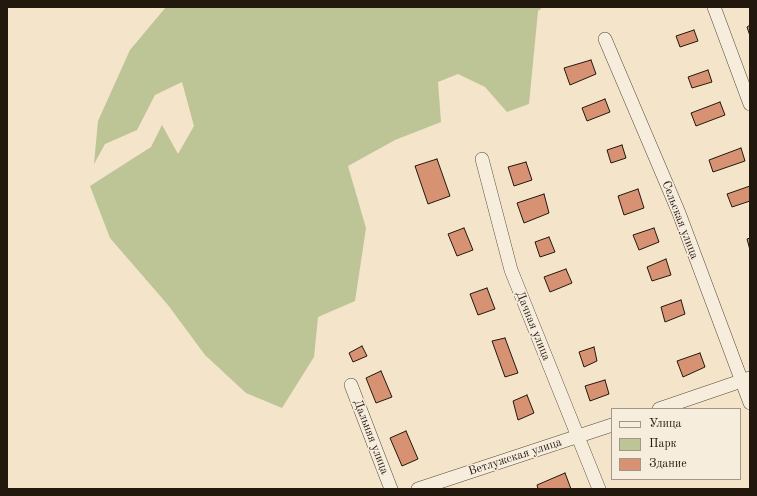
<!DOCTYPE html>
<html>
<head>
<meta charset="utf-8">
<style>
  body { margin:0 }
  #map { position:relative; width:757px; height:496px; overflow:hidden; background:#f3e4ca; font-family:"Old Standard TT",serif }
  canvas { display:block }
  .frame { position:absolute; inset:0; border:8px solid #22180e; pointer-events:none }
  .legend { position:absolute; left:611px; top:408px; width:130px; height:72px; box-sizing:border-box; background:#f7eddd; border:1px solid #a2988a; margin:0; padding:5px 7px; list-style:none; font-size:12px; color:#22180e }
  .legend li { display:flex; align-items:center; gap:8px; height:20px }
  .legend b { width:20px; border:1px solid #a2988a }
</style>
</head>
<body>
<div id="map">
<canvas width="757" height="496"></canvas>
<div class="frame"></div>
<ul class="legend">
<li><b style="height:5px;background:#f7eddd"></b>Улица</li>
<li><b style="height:11px;background:#bdc495"></b>Парк</li>
<li><b style="height:11px;background:#d69272"></b>Здание</li>
</ul>
</div>
<script>
const context = document.querySelector('canvas').getContext('2d');
context.lineJoin = 'round';
function fill(path, color) { context.fillStyle = color; context.fill(path, 'evenodd'); }
const shape = rows => new Path2D(rows.map(r => 'M' + r).join(''));
function strokePath(path, color, width, dash) { context.strokeStyle = color; context.lineWidth = width; context.lineCap = dash ? 'butt' : 'round'; context.setLineDash(dash || []); context.stroke(path); }
function drawText(font, color, halo, rows, align = 'center') {
  context.font = font + ' "Old Standard TT",serif'; context.lineWidth = 3; context.setLineDash([]); context.textBaseline = 'middle'; context.strokeStyle = halo; context.fillStyle = color; for (const [text, x, y, turn = 0] of rows) {
    context.save(); context.translate(x, y); context.rotate((+turn || 0) * Math.PI / 180); context.textAlign = isNaN(turn) ? turn : align; if (halo) context.strokeText(text, 0, 0); context.fillText(text, 0, 0); context.restore();
  }
}
fill(shape([
  [166,7,543,7,538,11,529,104,507,112,485,87,458,74,438,82,441,122,395,140,348,166,366,228,355,301,318,317,314,357,282,408,246,393,205,355,168,305,110,238,90,186,151,147,162,125,178,154,194,126,182,82,155,95,137,130,105,144,94,164,98,121,130,50]
]), '#bdc495');
const building = shape([
  [750,25,750,36,747,27,750,25],
  [694,30,698,41,680,47,676,36,694,30],
  [591,60,596,74,570,85,564,68,591,60],
  [708,70,712,82,692,88,688,77,708,70],
  [605,99,610,112,587,121,582,108,605,99],
  [720,102,725,115,696,126,691,113,720,102],
  [622,145,626,158,611,163,607,150,622,145],
  [741,148,745,161,713,172,709,160,741,148],
  [437,159,450,196,428,204,415,166,437,159],
  [526,162,532,180,514,186,508,167,526,162],
  [750,186,750,201,732,207,727,194,750,186],
  [638,189,644,208,624,215,618,196,638,189],
  [544,194,549,213,524,223,517,203,544,194],
  [464,228,473,250,457,256,448,234,464,228],
  [654,228,659,242,639,250,633,235,654,228],
  [549,237,555,252,540,257,535,242,549,237],
  [750,238,750,250,747,239,750,238],
  [666,259,671,275,652,281,647,267,666,259],
  [566,269,572,283,550,292,544,277,566,269],
  [487,288,495,309,478,315,470,294,487,288],
  [681,300,685,314,665,322,661,307,681,300],
  [505,338,518,373,505,377,492,341,505,338],
  [362,346,367,356,353,362,349,353,362,346],
  [594,347,597,361,584,367,579,352,594,347],
  [700,353,705,367,683,377,677,361,700,353],
  [381,371,392,397,376,403,366,378,381,371],
  [605,380,609,394,590,401,585,386,605,380],
  [527,395,534,413,518,420,513,401,527,395],
  [406,431,418,459,402,466,390,438,406,431],
  [565,473,571,489,538,489,537,485,565,473]
]);
fill(building, '#d69272');
strokePath(building, '#22180e', 1);
const minor = shape([
  [714,7,750,104],
  [605,39,679,213,750,403],
  [482,159,511,270,599,489],
  [351,385,391,489],
  [659,409,750,378],
  [418,489,612,425]
]);
strokePath(minor, '#564b3d', 14);
strokePath(minor, '#f7eddd', 13);
drawText('12px', '#22180e', '#f7eddd', [
  ["Сельская улица",680,220,69],
  ["Дачная улица",533,326,68],
  ["Дальняя улица",371,437,69],
  ["Ветлужская улица",515,457,-18]
]);
</script>
</body>
</html>
